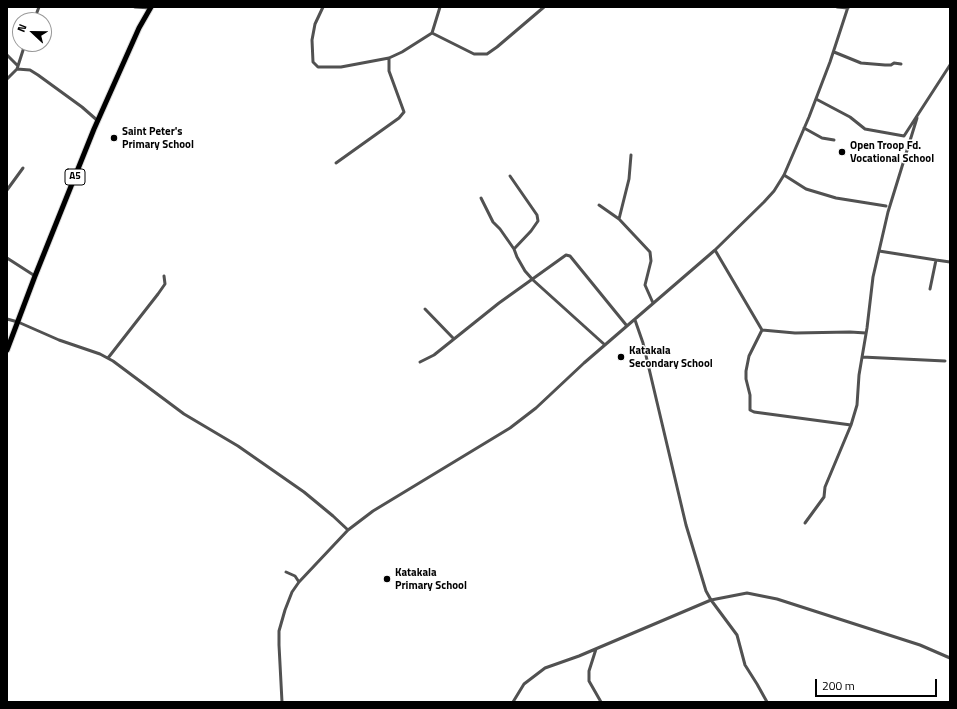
<!DOCTYPE html>
<html>
<head>
<meta charset="utf-8">
<style>
  body { margin:0 }
  #map { position:relative; width:957px; height:709px; overflow:hidden; background:#fff; font-family:"Titillium Web",sans-serif }
  canvas { display:block }
  .frame { position:absolute; inset:0; border:8px solid #000; pointer-events:none }
  .north { position:absolute; left:12px; top:12px; width:40px; height:40px; box-sizing:border-box; background:#fff; border:1px solid #999; border-radius:50%; rotate:292deg; font-size:11px; font-weight:700; line-height:16px; text-align:center; color:#000 }
  .north::after { content:''; display:block; margin:auto; width:14px; height:18px; background:#000; clip-path:polygon(50% 0,100% 100%,50% 72%,0 100%) }
  .scale { position:absolute; left:815px; top:679px; width:122px; height:18px; box-sizing:border-box; border:2px solid #000; border-top:0; padding-left:5px; font-size:12px; line-height:14px; white-space:nowrap; color:#000; -webkit-text-stroke:3px #fff; paint-order:stroke }
</style>
</head>
<body>
<div id="map">
<canvas width="957" height="709"></canvas>
<div class="frame"></div>
<div class="north">N</div>
<div class="scale">200 m</div>
</div>
<script>
const context = document.querySelector('canvas').getContext('2d');
context.lineJoin = 'round';
const shape = rows => new Path2D(rows.map(r => 'M' + r).join(''));
function strokePath(path, color, width, dash) { context.strokeStyle = color; context.lineWidth = width; context.lineCap = dash ? 'butt' : 'round'; context.setLineDash(dash || []); context.stroke(path); }
function drawText(font, color, halo, rows, align = 'center') {
  context.font = font + ' "Titillium Web",sans-serif'; context.lineWidth = 3; context.setLineDash([]); context.textBaseline = 'middle'; context.strokeStyle = halo; context.fillStyle = color; for (const [text, x, y, turn = 0] of rows) {
    context.save(); context.translate(x, y); context.rotate((+turn || 0) * Math.PI / 180); context.textAlign = isNaN(turn) ? turn : align; if (halo) context.strokeText(text, 0, 0); context.fillText(text, 0, 0); context.restore();
  }
}
const primary = shape([
  [7,350,35,276,94,129,139,28,151,7]
]);
strokePath(primary, '#dbdbdb', 7);
strokePath(shape([
  [135,7,151,8],
  [323,7,315,24,312,40,313,62,318,67,341,67,389,58,402,52,432,33,440,7],
  [837,7,848,8],
  [34,20,39,7],
  [432,33,474,54,487,54,497,47,544,7],
  [834,52,861,63,885,65,891,65,894,63,901,64],
  [7,55,18,66],
  [17,69,30,70,38,75,82,107,98,121],
  [7,79,17,69,25,44],
  [816,99,850,117,865,129,904,136,950,65],
  [804,128,822,138,834,140],
  [336,163,399,118,404,112,389,71,389,58],
  [784,175,806,189,836,198,886,206],
  [510,176,537,215,538,221,531,231,514,249],
  [7,190,23,168],
  [481,198,493,222,500,229,514,249,517,257,525,271,533,280,605,345],
  [599,205,619,219,650,252,651,261,645,285,653,303],
  [619,219,629,179,631,155],
  [715,250,762,330,795,333,850,332,866,333],
  [879,251,936,260,930,289],
  [7,258,35,276],
  [936,260,950,262],
  [425,309,454,339],
  [7,319,18,322,59,340,100,354,113,361,184,414,238,446,304,492,333,516,348,530],
  [635,320,643,343,686,525,706,591,711,600,747,593,777,599,920,645,950,658],
  [762,330,749,356,746,371,746,379,750,395,750,410,754,412,851,425],
  [862,357,945,361],
  [108,358,158,294,165,284,164,276],
  [420,362,434,355,499,303,566,255,570,256,627,326],
  [805,523,824,497,825,487,851,425,857,405,859,375,867,328,873,277,888,212,917,118],
  [286,572,295,576,299,582],
  [596,649,589,671,589,681,601,702],
  [282,702,279,645,279,631,285,610,292,592,299,582,348,530,373,511,510,428,536,408,584,363,715,250,764,202,774,191,784,175,809,117,830,62,848,7],
  [513,702,524,684,545,668,579,656,711,600,737,635,745,665,757,684,767,702]
]), '#515151', 3);
strokePath(primary, '#000', 5);
for (const [x, y, r, color] of [
  [114,138,4,"#000"],
  [842,152,4,"#000"],
  [621,357,4,"#000"],
  [387,579,4,"#000"]
]) { const dot = new Path2D(); dot.arc(x, y, r, 0, 2 * Math.PI); context.fillStyle = color; context.fill(dot); strokePath(dot, '#fff', 1.5); }
for (const [x, y, w] of [
  [75,177,20]
]) { const box = new Path2D(); box.roundRect(x - w / 2, y - 8, w, 16, 3); context.fillStyle = '#fff'; context.fill(box); strokePath(box, '#000', 1); }
drawText('bold 10px', '#000', null, [
  ["A5",75,177]
]);
drawText('bold 11px', '#000', '#fff', [
  ["Saint Peter's",122,132],
  ["Primary School",122,145],
  ["Open Troop Fd.",850,146],
  ["Vocational School",850,159],
  ["Katakala",629,351],
  ["Secondary School",629,364],
  ["Katakala",395,573],
  ["Primary School",395,586]
], 'left');
</script>
</body>
</html>
